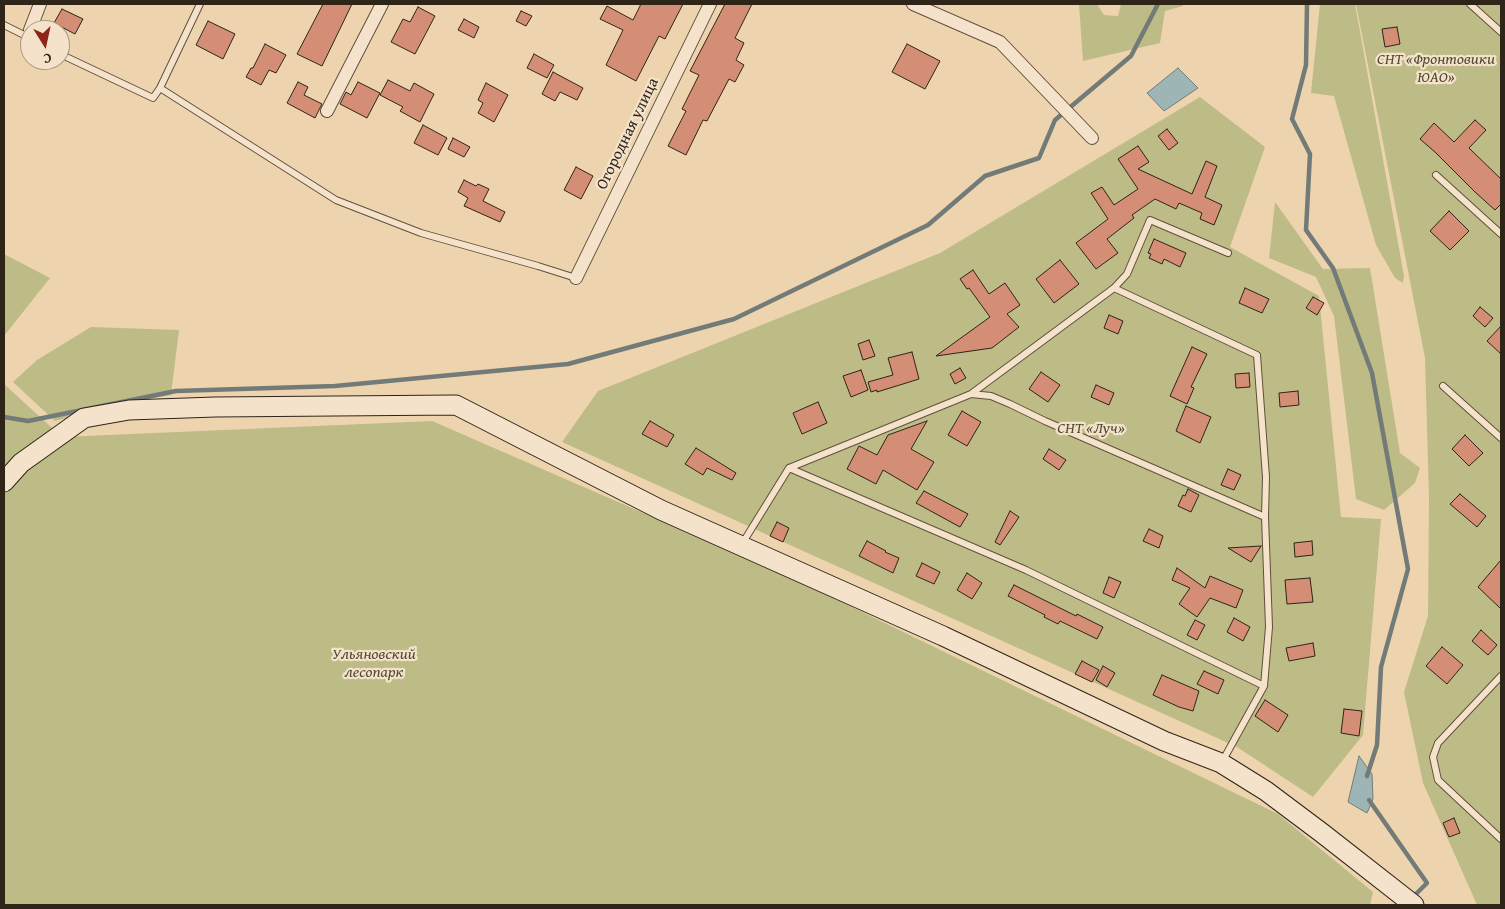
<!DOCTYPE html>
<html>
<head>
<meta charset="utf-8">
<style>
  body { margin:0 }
  #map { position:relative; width:1505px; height:909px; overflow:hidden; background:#eed4ae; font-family:"Gentium Book Plus",serif }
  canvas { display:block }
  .frame { position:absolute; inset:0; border:5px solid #2f2418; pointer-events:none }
  .north { position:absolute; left:20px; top:20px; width:50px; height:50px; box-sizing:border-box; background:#f4e3ca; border:1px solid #a59783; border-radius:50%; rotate:170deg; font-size:14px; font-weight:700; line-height:20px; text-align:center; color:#2f2418 }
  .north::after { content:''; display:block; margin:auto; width:18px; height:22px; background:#8f2418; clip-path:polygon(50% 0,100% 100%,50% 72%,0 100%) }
</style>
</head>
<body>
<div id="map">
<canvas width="1505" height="909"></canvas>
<div class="frame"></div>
<div class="north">С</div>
</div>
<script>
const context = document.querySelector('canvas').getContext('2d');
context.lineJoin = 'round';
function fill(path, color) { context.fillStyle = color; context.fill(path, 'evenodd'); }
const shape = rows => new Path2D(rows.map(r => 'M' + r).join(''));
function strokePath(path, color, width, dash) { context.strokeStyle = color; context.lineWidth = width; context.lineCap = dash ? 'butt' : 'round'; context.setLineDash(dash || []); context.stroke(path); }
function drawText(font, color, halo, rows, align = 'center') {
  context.font = font + ' "Gentium Book Plus",serif'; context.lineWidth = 4.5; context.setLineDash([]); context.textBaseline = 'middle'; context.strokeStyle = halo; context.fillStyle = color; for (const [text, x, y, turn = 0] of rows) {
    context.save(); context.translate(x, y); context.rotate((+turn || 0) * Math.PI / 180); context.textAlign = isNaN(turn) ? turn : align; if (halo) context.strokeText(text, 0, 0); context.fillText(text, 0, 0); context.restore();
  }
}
fill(shape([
  [1079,4,1097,4,1104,15,1118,16,1121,4,1183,4,1183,6,1165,11,1160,43,1083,61],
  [1320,4,1355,4,1404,276,1403,283,1395,278,1376,245,1334,96,1311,93],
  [1356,4,1501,4,1501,905,1477,905,1423,783,1404,692,1428,616,1429,498,1425,358],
  [1200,97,1265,147,1230,247,1319,296,1341,517,1381,519,1363,735,1313,797,1237,747,562,442,598,391,940,253],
  [1275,202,1323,269,1370,268,1400,453,1420,468,1415,483,1384,510,1356,499,1334,316,1316,277,1269,258],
  [4,254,50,278,4,336],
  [91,327,179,330,171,395,120,404,55,421,13,382,37,360],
  [4,384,62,437,432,421,786,575,1278,814,1373,892,1370,905,4,905]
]), '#bdbc87');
const water = shape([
  [1178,68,1198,88,1164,111,1147,93,1178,68],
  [1359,756,1372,774,1373,799,1367,813,1348,802,1359,756]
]);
fill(water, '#9eb5b6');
strokePath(water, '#727b77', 1);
strokePath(shape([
  [1307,4,1306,65,1292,119,1310,154,1306,230,1333,268,1372,373,1408,569,1381,667,1377,745,1367,776],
  [4,417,28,421,176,391,335,386,568,364,734,319,928,225,985,176,1039,158,1055,120,1131,56,1158,4],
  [1369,800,1427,883,1416,894]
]), '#727b77', 4.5);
const building = shape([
  [323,4,352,4,322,66,297,54,323,4],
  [641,4,683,4,665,39,659,36,636,81,606,65,623,30,600,19,607,6,633,20,641,4],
  [725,4,752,4,735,38,744,43,736,60,744,65,735,82,729,79,707,121,703,120,686,155,668,146,686,111,682,109,699,75,690,71,725,4],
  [418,7,435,16,415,54,391,42,403,19,410,22,418,7],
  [62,9,83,19,75,34,54,23,62,9],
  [521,11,532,16,526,26,516,21,521,11],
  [464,19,479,27,474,38,458,30,464,19],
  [208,21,235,34,223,59,196,45,208,21],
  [1397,27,1400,44,1385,47,1382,29,1397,27],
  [265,44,286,55,276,73,269,70,261,85,246,77,251,68,253,68,265,44],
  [907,44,940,61,925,89,892,72,907,44],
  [534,54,554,65,547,78,527,68,534,54],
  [553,72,583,88,577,100,560,92,555,101,542,94,553,72],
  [388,80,410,91,414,83,434,94,420,122,400,111,403,107,380,95,388,80],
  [298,82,308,87,304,95,322,104,315,118,287,103,298,82],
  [358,82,380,93,367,118,340,104,346,92,351,95,358,82],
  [486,83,508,95,494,122,478,113,483,103,478,100,486,83],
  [1475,120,1486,130,1469,148,1501,179,1501,204,1495,210,1475,192,1435,152,1420,139,1434,123,1454,142,1475,120],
  [423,125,447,138,438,155,414,143,423,125],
  [1167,129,1178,143,1169,150,1158,136,1167,129],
  [453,138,470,147,464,157,448,149,453,138],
  [1138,146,1149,162,1138,169,1192,194,1206,161,1217,166,1205,197,1222,205,1214,225,1200,219,1202,213,1179,203,1176,209,1155,199,1132,215,1134,218,1107,239,1118,253,1096,269,1076,243,1108,219,1091,193,1102,187,1114,205,1138,189,1118,159,1138,146],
  [576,167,593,176,581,199,564,190,576,167],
  [464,180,476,186,478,184,489,189,483,201,505,212,500,222,464,206,468,198,458,192,464,180],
  [1449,211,1469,231,1450,250,1430,231,1449,211],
  [1154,239,1186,253,1180,267,1164,259,1162,264,1149,258,1151,254,1148,253,1154,239],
  [1060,260,1079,284,1054,303,1036,279,1060,260],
  [973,270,989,294,1005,283,1020,305,1007,314,1019,327,992,348,936,356,990,317,969,288,967,289,960,279,973,270],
  [1245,288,1269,299,1262,313,1239,303,1245,288],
  [1313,297,1324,303,1317,315,1306,308,1313,297],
  [1480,307,1493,318,1485,327,1473,316,1480,307],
  [1109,315,1123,321,1118,334,1104,328,1109,315],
  [1501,326,1501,354,1487,341,1501,326],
  [869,340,875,356,863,360,858,344,869,340],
  [1192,347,1207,354,1191,387,1194,388,1187,404,1170,396,1192,347],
  [912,352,919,379,877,392,877,390,871,392,868,382,893,375,888,358,912,352],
  [960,368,966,378,955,384,950,374,960,368],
  [861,370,868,390,851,397,843,376,861,370],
  [1041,372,1060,385,1048,402,1029,389,1041,372],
  [1249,373,1250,387,1236,388,1235,374,1249,373],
  [1096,385,1114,393,1109,405,1091,397,1096,385],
  [1298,391,1299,405,1280,407,1279,393,1298,391],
  [818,402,827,423,802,434,793,413,818,402],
  [1186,406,1211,417,1200,443,1176,431,1186,406],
  [962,411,981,422,967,446,948,435,962,411],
  [650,421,674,435,667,447,642,434,650,421],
  [927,421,911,449,934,462,917,490,883,470,876,484,847,469,859,446,877,455,888,435,927,421],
  [1465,435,1483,453,1469,466,1452,449,1465,435],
  [696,448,736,473,732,480,707,468,703,475,685,464,696,448],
  [1049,449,1066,460,1059,470,1043,459,1049,449],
  [1228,469,1241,475,1234,490,1221,485,1228,469],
  [1188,489,1199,495,1191,512,1178,506,1183,495,1185,496,1188,489],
  [924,491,968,514,960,527,916,503,924,491],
  [1460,494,1486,516,1477,527,1450,504,1460,494],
  [1010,511,1019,517,1000,545,995,542,1010,511],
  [777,522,789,528,783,542,770,536,777,522],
  [1149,529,1163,536,1159,548,1143,541,1149,529],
  [867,541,886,551,885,552,899,558,893,573,859,556,867,541],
  [1312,541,1313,555,1295,557,1294,543,1312,541],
  [1261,546,1251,562,1228,548,1261,546],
  [1501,560,1501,609,1478,587,1501,560],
  [922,563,940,572,934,584,916,576,922,563],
  [1177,568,1205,588,1210,576,1243,590,1236,608,1210,598,1197,617,1179,604,1190,588,1172,580,1177,568],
  [967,573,982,583,972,599,957,590,967,573],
  [1109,577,1121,582,1114,598,1103,593,1109,577],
  [1310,578,1313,602,1287,604,1285,580,1310,578],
  [1014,585,1076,616,1077,614,1103,627,1097,639,1060,621,1058,624,1044,617,1045,615,1008,596,1014,585],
  [1234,618,1250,627,1243,641,1227,632,1234,618],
  [1195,620,1205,625,1197,640,1187,635,1195,620],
  [1481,630,1497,645,1488,655,1472,641,1481,630],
  [1313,643,1315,656,1289,661,1286,648,1313,643],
  [1442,647,1463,665,1447,684,1426,666,1442,647],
  [1082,661,1099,670,1092,682,1075,674,1082,661],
  [1103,666,1115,673,1107,687,1096,680,1103,666],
  [1204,671,1224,680,1218,694,1197,684,1204,671],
  [1162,675,1199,691,1193,711,1179,707,1153,695,1162,675],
  [1265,700,1288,715,1278,732,1255,716,1265,700],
  [1344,709,1362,711,1359,736,1341,733,1344,709],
  [1454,818,1460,833,1449,837,1443,823,1454,818]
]);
fill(building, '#d58e76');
strokePath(building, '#2f2418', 1);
const lane = shape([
  [1470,4,1501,32],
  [4,25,30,38],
  [60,54,153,98,160,88,200,4],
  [160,88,336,200,421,233,538,266,576,278],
  [1436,175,1501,234],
  [1114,288,1127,274,1150,220,1228,253],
  [1443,386,1501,438],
  [971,394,991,396,1010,404,1045,421,1265,517],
  [789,468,1026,570,1264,686],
  [742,544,789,468,971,394,1114,288,1257,355,1266,477,1265,517,1269,627,1264,686,1222,762],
  [1501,676,1438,743,1433,757,1438,780,1501,839]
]);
const street = shape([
  [913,4,1000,42,1092,138],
  [30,30,40,4],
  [327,111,382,4],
  [576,278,710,4]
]);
const secondary = shape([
  [4,482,21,463,84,418,129,410,215,407,456,405,661,510,943,636,1164,741,1221,763,1266,791,1322,833,1414,905]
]);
strokePath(lane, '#5f503e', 8);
strokePath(street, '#5f503e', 14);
strokePath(secondary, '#2f2418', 21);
strokePath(lane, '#f4e3ca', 6);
strokePath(street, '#f4e3ca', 12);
strokePath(secondary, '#f4e3ca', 19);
drawText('italic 16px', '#524a34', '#f4e3ca', [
  ["СНТ «Фронтовики",1436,60],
  ["ЮАО»",1436,78],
  ["СНТ «Луч»",1091,429],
  ["Ульяновский",374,655],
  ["лесопарк",374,673]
]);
drawText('16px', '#2f2418', '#f4e3ca', [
  ["Огородная улица",628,134,-64]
]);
</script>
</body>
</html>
